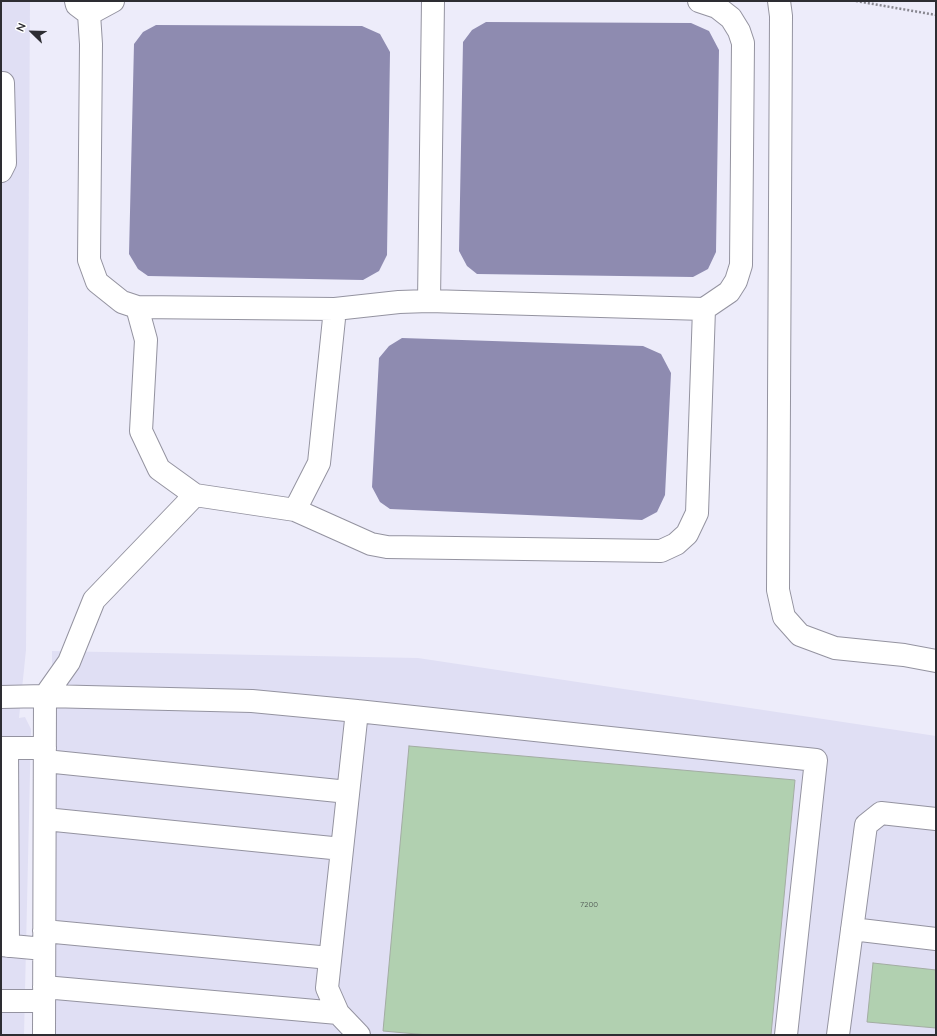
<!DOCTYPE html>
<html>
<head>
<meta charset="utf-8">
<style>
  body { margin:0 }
  #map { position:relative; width:937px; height:1036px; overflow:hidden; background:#edecfa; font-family:Quicksand,sans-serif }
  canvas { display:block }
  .frame { position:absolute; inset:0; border:2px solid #2d2d32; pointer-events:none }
  .north { position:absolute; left:12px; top:12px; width:40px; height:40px; -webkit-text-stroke:3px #fff; paint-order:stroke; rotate:293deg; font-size:11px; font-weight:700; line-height:16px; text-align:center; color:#2d2d32 }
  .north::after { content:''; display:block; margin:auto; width:14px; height:18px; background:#2d2d32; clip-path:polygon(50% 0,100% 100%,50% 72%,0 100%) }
</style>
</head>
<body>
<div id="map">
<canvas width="937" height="1036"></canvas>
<div class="frame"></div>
<div class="north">N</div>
</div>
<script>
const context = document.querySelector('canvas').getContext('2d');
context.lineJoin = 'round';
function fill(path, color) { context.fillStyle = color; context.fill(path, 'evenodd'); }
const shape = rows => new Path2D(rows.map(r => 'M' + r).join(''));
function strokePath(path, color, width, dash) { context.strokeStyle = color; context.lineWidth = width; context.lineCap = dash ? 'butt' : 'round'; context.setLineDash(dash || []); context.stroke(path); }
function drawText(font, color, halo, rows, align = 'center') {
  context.font = font + ' Quicksand,sans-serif'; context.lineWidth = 3; context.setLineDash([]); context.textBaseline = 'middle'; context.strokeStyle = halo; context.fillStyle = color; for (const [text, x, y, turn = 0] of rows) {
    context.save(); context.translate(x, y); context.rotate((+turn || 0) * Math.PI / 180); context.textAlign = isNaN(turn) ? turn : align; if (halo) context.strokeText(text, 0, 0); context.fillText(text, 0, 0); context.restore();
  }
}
fill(shape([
  [1,1,30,1,26,650,19,718,25,717,31,729,24,1035,1,1035],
  [52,651,418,658,936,736,936,1035,53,1035]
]), '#e0dff4');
fill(shape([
  [486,22,691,23,709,31,719,50,716,252,708,269,693,277,477,274,467,266,459,251,463,42,472,30],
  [156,25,362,26,380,34,390,52,387,255,379,271,363,280,148,276,138,269,129,254,134,44,143,32],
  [402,338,643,346,661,354,671,373,665,495,657,512,642,520,390,509,380,502,372,487,379,358,389,346]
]), '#8e8bb0');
const building = shape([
  [409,746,795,780,771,1035,428,1035,383,1031,409,746],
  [873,963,936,970,936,1028,867,1022,873,963]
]);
fill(building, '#b1d0b0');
strokePath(building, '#a3ada3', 1);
const minor = shape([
  [76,1,77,5,89,14],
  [113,1,89,14,91,44,89,260,97,282,122,302,137,307],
  [699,1,717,7,731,18,739,31,743,43,741,265,736,281,729,292,704,309],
  [779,1,781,16,778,590,784,617,800,635,835,648,904,655,936,661],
  [1,83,3,83,5,163,1,171],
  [429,301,704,309,697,513,687,534,676,544,661,551,387,547,371,544,295,510,195,495,159,469,141,431,146,340,137,307,335,309,399,302,429,301],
  [429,301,433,1],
  [295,510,319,463,335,309],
  [1,697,45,696,252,701,357,711,816,760,786,1035],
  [1,748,45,748],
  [7,748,8,946],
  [45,761,348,792],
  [45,819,342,849],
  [852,929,936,939],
  [44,931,330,958],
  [1,945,44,949],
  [44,987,338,1013,359,1035],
  [1,1001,44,1001],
  [338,1013,327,988,357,711],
  [44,1035,45,696,69,662,94,600,195,495],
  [838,1035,866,825,881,813,936,819]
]);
strokePath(minor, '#9493a0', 24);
strokePath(shape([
  [856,1,936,15]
]), '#888790', 2.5, [2, 2]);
strokePath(minor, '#fff', 22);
drawText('8px', '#4e5652', null, [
  ["7200",589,905]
]);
</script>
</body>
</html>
